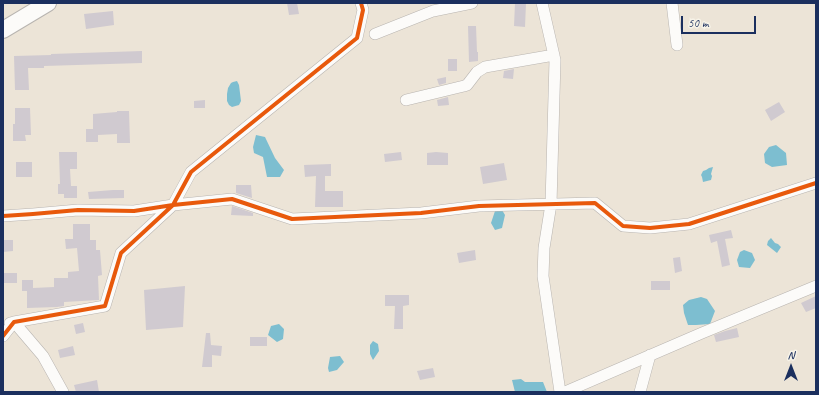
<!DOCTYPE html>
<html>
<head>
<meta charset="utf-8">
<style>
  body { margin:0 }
  #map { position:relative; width:819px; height:395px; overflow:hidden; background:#ece4d7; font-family:Caveat,sans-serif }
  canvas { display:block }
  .frame { position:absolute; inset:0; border:4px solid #1b2f5e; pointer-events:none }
  .north { position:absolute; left:771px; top:347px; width:40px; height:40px; -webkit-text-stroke:3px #f7f3e8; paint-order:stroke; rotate:0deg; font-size:11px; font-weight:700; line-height:16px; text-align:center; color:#1b2f5e }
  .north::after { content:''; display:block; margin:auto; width:14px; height:18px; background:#1b2f5e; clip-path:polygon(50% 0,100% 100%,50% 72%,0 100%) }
  .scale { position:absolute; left:681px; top:16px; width:75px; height:18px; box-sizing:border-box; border:2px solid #1b2f5e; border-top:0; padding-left:5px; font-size:12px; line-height:14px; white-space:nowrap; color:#1b2f5e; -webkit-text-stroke:3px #f7f3e8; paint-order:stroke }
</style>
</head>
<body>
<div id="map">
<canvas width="819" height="395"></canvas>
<div class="frame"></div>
<div class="north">N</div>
<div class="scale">50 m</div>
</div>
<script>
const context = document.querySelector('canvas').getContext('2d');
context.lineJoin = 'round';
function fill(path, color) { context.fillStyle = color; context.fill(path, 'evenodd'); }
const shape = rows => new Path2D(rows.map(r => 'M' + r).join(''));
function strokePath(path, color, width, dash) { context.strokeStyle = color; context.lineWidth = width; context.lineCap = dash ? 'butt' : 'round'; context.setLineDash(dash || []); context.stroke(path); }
fill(shape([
  [237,81,239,85,241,101,239,105,232,107,229,105,227,101,227,94,228,88,231,83,233,82],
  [256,135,265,137,275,158,284,170,280,177,267,177,263,157,254,153,253,147],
  [776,145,786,153,787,165,772,167,765,163,764,154,769,147],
  [713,167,711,174,712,176,711,180,703,182,702,177,701,175,703,171,706,170,709,168],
  [502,210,505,215,502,228,495,230,491,223,495,211],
  [771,238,775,243,778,244,781,247,777,253,767,245,768,241],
  [744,250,752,253,755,260,750,268,739,267,737,260,740,252],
  [701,297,707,299,715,311,710,324,696,325,688,325,684,313,683,305,689,300],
  [279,324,284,329,283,339,277,342,268,335,271,326],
  [373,341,378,344,379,351,373,360,370,354,370,345],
  [340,356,344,362,337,370,329,372,328,368,330,357],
  [521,379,525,382,543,382,547,392,515,392,512,380]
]), '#7dbed0');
fill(shape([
  [287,3,297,3,299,14,289,15],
  [515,3,526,3,525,27,514,26],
  [113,11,114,25,86,29,84,14],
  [468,26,476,26,477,52,478,52,478,61,469,62],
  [142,51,142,63,44,66,44,68,28,68,29,90,15,90,14,56,51,55,51,54],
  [448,59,457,59,457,71,448,71],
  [514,69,513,79,503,78,504,71],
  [446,77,446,83,439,85,437,79],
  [448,97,449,105,438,106,437,100],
  [205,100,205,108,194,108,194,101],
  [779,102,785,112,771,121,765,110],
  [15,108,30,108,31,135,25,135,26,141,13,141,13,124,15,124],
  [117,111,129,111,130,143,117,143,117,134,98,135,98,142,86,142,86,129,93,129,93,114,117,112],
  [59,152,77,152,77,169,70,169,71,186,77,186,77,198,64,198,64,194,58,194,58,184,60,184],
  [401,152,402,160,385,162,384,154],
  [436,152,448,153,448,165,427,165,427,153],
  [16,162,32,162,32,177,16,177],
  [504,163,507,180,483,184,480,167],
  [331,164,331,176,325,176,325,191,343,191,343,207,315,207,316,176,305,177,304,165],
  [236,185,251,185,252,198,236,193],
  [113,190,124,190,124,198,89,199,88,192],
  [232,206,253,213,253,216,231,215],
  [73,224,90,224,90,240,96,240,96,250,100,250,102,275,98,276,99,300,64,302,64,306,57,307,27,308,27,291,22,291,22,280,33,280,33,288,54,287,54,278,68,278,68,272,79,271,77,248,66,249,65,239,73,239],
  [731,230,733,238,725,239,730,265,722,267,717,241,711,243,709,235],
  [3,240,13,240,13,251,3,252],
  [475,250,476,260,459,263,457,253],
  [680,257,682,271,675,273,673,258],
  [3,273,17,273,17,283,3,283],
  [651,281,670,281,670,290,651,290],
  [185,286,183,327,146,330,144,290],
  [385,295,409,295,409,305,403,306,403,329,394,329,395,306,385,306],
  [816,296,816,308,806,312,801,303],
  [83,323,85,332,76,334,74,325],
  [737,328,739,337,716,342,714,335,725,331],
  [206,333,210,333,211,345,222,346,221,356,212,355,212,367,202,367],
  [250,337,267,337,267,346,250,346],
  [73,346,75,355,60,358,58,350],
  [433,368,435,377,420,380,417,371],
  [97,380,99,392,76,392,74,385]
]), '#d0cad0');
const street = shape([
  [542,3,555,60,551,204,544,248,543,276,560,392],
  [672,3,677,45],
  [375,34,433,11,472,3],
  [406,100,464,86,467,85,477,72,485,67,554,55],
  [3,216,33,214,78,210,134,211,173,205,232,199,292,219,421,213,479,206,595,203,623,226,650,228,689,224,816,183],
  [10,323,14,322,43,356,63,392],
  [3,336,14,322,105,306,121,253,173,205,191,172,357,38,363,10,361,3],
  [565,392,702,333,816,286],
  [640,392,650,355]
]);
const secondary = shape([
  [3,30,48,3]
]);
strokePath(street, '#b8b4b0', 12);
strokePath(secondary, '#b8b4b0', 18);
strokePath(street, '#fcfbf9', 11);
strokePath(secondary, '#fcfbf9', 16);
strokePath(shape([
  [3,216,33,214,78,210,134,211,173,205,232,199,292,219,421,213,479,206,595,203,623,226,650,228,689,224,816,183],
  [3,336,14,322,105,306,121,253,173,205,191,172,357,38,363,10,361,3]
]), '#e8590c', 4);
</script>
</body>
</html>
